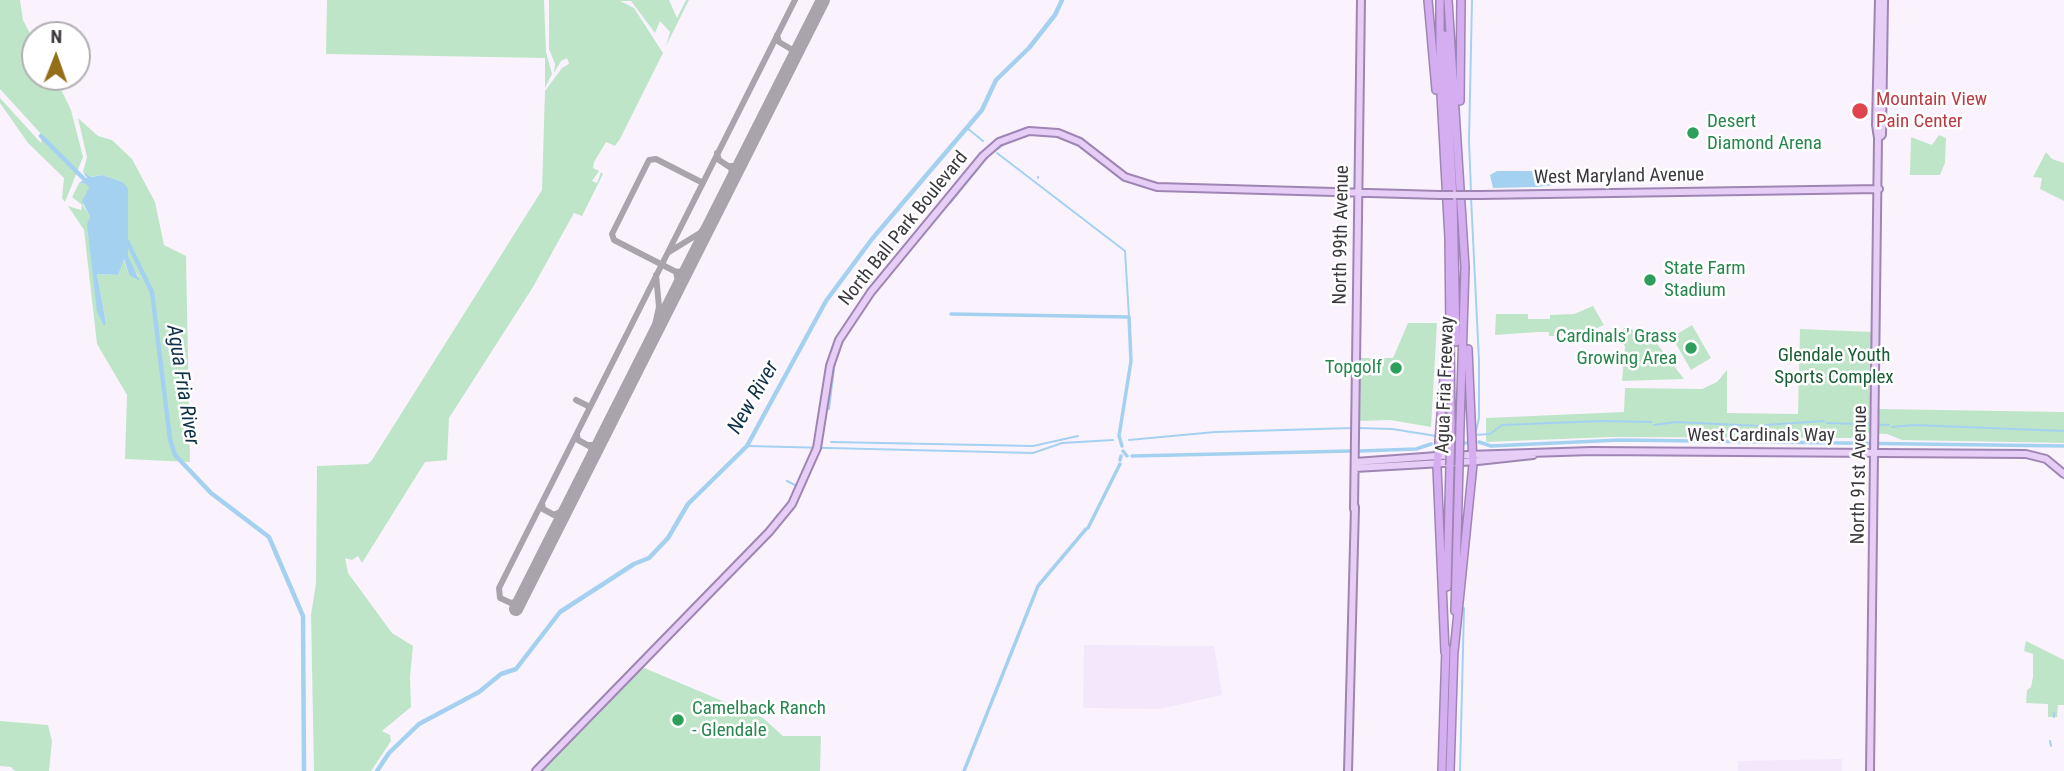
<!DOCTYPE html>
<html>
<head>
<meta charset="utf-8">
<style>
  body { margin:0 }
  #map { position:relative; width:2064px; height:771px; overflow:hidden; background:#faf3fe; font-family:"Roboto Condensed",sans-serif }
  canvas { display:block }
  .north { position:absolute; left:21px; top:21px; width:70px; height:70px; box-sizing:border-box; background:#fff; border:2px solid #b1afb1; border-radius:50%; rotate:1deg; font-size:19px; font-weight:700; line-height:28px; text-align:center; color:#3b383d }
  .north::after { content:''; display:block; margin:auto; width:24px; height:32px; background:#937017; clip-path:polygon(50% 0,100% 100%,50% 72%,0 100%) }
</style>
</head>
<body>
<div id="map">
<canvas width="2064" height="771"></canvas>
<div class="north">N</div>
</div>
<script>
const context = document.querySelector('canvas').getContext('2d');
context.lineJoin = 'round';
function fill(path, color) { context.fillStyle = color; context.fill(path, 'evenodd'); }
const shape = rows => new Path2D(rows.map(r => 'M' + r).join(''));
function strokePath(path, color, width, dash) { context.strokeStyle = color; context.lineWidth = width; context.lineCap = dash ? 'butt' : 'round'; context.setLineDash(dash || []); context.stroke(path); }
function drawText(font, color, halo, rows, align = 'center') {
  context.font = font + ' "Roboto Condensed",sans-serif'; context.lineWidth = 5; context.setLineDash([]); context.textBaseline = 'middle'; context.strokeStyle = halo; context.fillStyle = color; for (const [text, x, y, turn = 0] of rows) {
    context.save(); context.translate(x, y); context.rotate((+turn || 0) * Math.PI / 180); context.textAlign = isNaN(turn) ? turn : align; if (halo) context.strokeText(text, 0, 0); context.fillText(text, 0, 0); context.restore();
  }
}
fill(shape([
  [1084,645,1214,646,1222,695,1159,709,1083,708],
  [1842,759,1842,771,1738,771,1738,761]
]), '#f3e7fc');
fill(shape([
  [0,0,20,0,23,20,35,43,35,77,55,77,71,110,83,157,65,202,62,198,64,178,28,143,0,103,0,98,41,143,42,135,0,89],
  [327,0,544,0,546,52,552,74,545,88,545,58,326,54],
  [549,0,669,0,677,18,686,0,689,0,666,46,670,32,660,21,655,33,631,1,620,1,634,8,663,53,620,139,615,146,606,142,594,162,593,168,599,171,592,181,597,183,601,172,603,174,582,216,574,213,533,287,449,418,447,460,425,462,362,563,358,556,352,560,345,558,348,573,392,633,413,646,410,677,411,707,382,731,390,735,391,741,371,771,314,771,311,615,316,583,317,466,368,464,372,460,542,190,545,91,562,68,569,64,567,58,561,61,554,73,555,64,549,49],
  [78,118,98,136,112,140,132,159,155,202,164,245,186,256,190,462,125,459,127,395,97,344,84,230,68,206,81,210,82,205,72,197,79,183,92,184,83,205,90,217,88,225,100,318,106,323,97,274,118,275,123,258,129,275,139,277,128,260,123,182,102,175,90,177,83,172,87,157],
  [1939,135,1946,138,1945,163,1940,175,1910,175,1911,137,1932,145],
  [2046,152,2052,159,2064,163,2064,201,2040,189,2042,178,2033,177],
  [1593,306,1604,325,1585,333,1570,336,1549,336,1549,332,1538,332,1495,335,1496,314,1528,314,1528,319,1550,319,1550,315,1574,314],
  [1408,323,1437,323,1431,427,1390,420,1359,421,1360,358,1393,358],
  [1692,325,1711,358,1691,370,1672,337],
  [1627,326,1636,332,1638,329,1655,333,1658,338,1655,341,1684,379,1622,381,1625,347,1619,332],
  [1800,329,1873,332,1870,414,1879,414,1879,409,2064,412,2064,443,1902,440,1887,434,1866,433,1851,438,1611,437,1486,442,1486,418,1624,412,1625,388,1702,389,1717,382,1727,370,1727,413,1798,414],
  [2026,641,2064,660,2064,705,2058,705,2057,717,2048,717,2048,704,2026,703,2027,690,2031,687,2033,677,2033,654,2024,651],
  [642,667,763,718,783,736,821,736,820,771,540,771],
  [0,721,48,725,52,741,49,771,15,771,11,767,0,766]
]), '#bfe5c8');
fill(shape([
  [1497,171,1559,171,1559,181,1555,185,1536,187,1493,188,1490,175],
  [83,172,91,177,102,175,123,182,128,189,128,256,140,281,129,275,124,259,118,275,97,274,106,323,104,326,97,312,87,224,90,217,82,201,91,184,79,183,87,178]
]), '#a5d1f1');
strokePath(shape([
  [967,128,983,141],
  [997,153,1125,251,1129,317],
  [1038,178,1038,177],
  [1471,191,1469,141,1472,0],
  [1471,197,1479,361,1479,418,1475,435],
  [950,203,989,155,1006,143],
  [872,296,895,268],
  [829,409,835,360],
  [1827,423,1889,425],
  [1654,425,1676,422,1762,426],
  [1765,425,1824,421],
  [1892,427,1914,425,2064,431],
  [1358,428,1392,429,1436,436],
  [1473,435,1490,434,1502,425,1601,421,1651,422],
  [1129,440,1215,432,1353,428],
  [831,442,1033,446,1078,436],
  [747,446,1033,453,1062,443,1113,440],
  [787,481,797,486],
  [2054,717,2054,713],
  [2050,741,2051,746],
  [1460,771,1464,608]
]), '#a5d1f1', 2);
strokePath(shape([
  [951,314,1129,317,1131,361,1119,436,1122,446],
  [1479,442,1491,446,1620,440,2064,446],
  [1446,444,1466,443],
  [1123,451,1127,456],
  [1360,451,1416,449,1431,444],
  [1132,456,1351,451],
  [1120,460,1121,456],
  [1088,528,1120,464],
  [964,771,1038,586,1086,529]
]), '#a5d1f1', 3.5);
strokePath(shape([
  [41,136,94,189],
  [127,241,152,292,170,439,175,455,211,493,269,537,303,616,304,771],
  [377,771,389,753,419,724,479,692,501,674,516,669,560,612,634,564,649,558,668,538,688,504,747,446,826,301,872,239,982,110,996,80,1029,48,1055,15,1062,0]
]), '#a5d1f1', 4.5);
strokePath(shape([
  [777,35,779,42,791,49,794,58],
  [717,153,719,160,731,168,733,178],
  [729,166,735,166,742,160],
  [669,252,700,233,715,214],
  [676,272,684,271,690,263],
  [676,272,679,285],
  [684,276,614,240,612,234,649,160,656,159,703,183],
  [652,339,659,307,656,275],
  [576,400,590,407],
  [577,435,578,440,591,447,592,458],
  [589,445,595,445,601,440],
  [542,503,543,509,554,515,566,509],
  [520,601,511,603,500,598,499,588,795,0]
]), '#a9a4ac', 6);
strokePath(shape([
  [516,609,823,0]
]), '#a9a4ac', 14);
const major = shape([
  [1878,138,1876,125,1879,0],
  [1480,195,1879,189],
  [1355,462,1437,456,1592,451,2026,454,2046,459,2064,474],
  [1355,468,1478,461,1533,455],
  [1354,509,1361,0],
  [536,771,769,532,792,504,817,448,830,366,839,340,871,292,983,156,999,142,1029,131,1058,133,1080,142,1125,177,1157,187,1440,195],
  [1348,771,1355,507],
  [1870,771,1878,138,1882,135,1884,0]
]);
const highway = shape([
  [1428,0,1436,90],
  [1440,0,1440,77,1449,238,1451,425],
  [1448,0,1465,267,1460,425],
  [1444,35,1453,199,1456,342],
  [1460,101,1461,0],
  [1447,587,1450,465],
  [1455,611,1459,465],
  [1445,652,1437,467,1447,339],
  [1454,652,1473,464,1468,349],
  [1442,771,1446,648],
  [1450,771,1454,648]
]);
strokePath(major, '#9f85b3', 10);
strokePath(highway, '#9f85b3', 10);
strokePath(major, '#e6cef7', 6);
strokePath(highway, '#d5aef2', 7);
const majorBridge = shape([
  [1440,195,1453,195],
  [1456,195,1480,195]
]);
const highwayBridge = shape([
  [1450,465,1451,425],
  [1459,465,1460,425]
]);
strokePath(majorBridge, '#9f85b3', 10, []);
strokePath(highwayBridge, '#9f85b3', 10, []);
strokePath(majorBridge, '#e6cef7', 6);
strokePath(highwayBridge, '#d5aef2', 7);
for (const [x, y, r, color] of [
  [1860,111,9,"#e0444e"],
  [1693,133,7,"#2e9e5b"],
  [1650,280,7,"#2e9e5b"],
  [1691,348,7,"#2e9e5b"],
  [1396,368,7,"#2e9e5b"],
  [678,720,7,"#2e9e5b"]
]) { const dot = new Path2D(); dot.arc(x, y, r, 0, 2 * Math.PI); context.fillStyle = color; context.fill(dot); strokePath(dot, '#fff', 2.5); }
drawText('19px', '#be3a42', '#fff', [
  ["Mountain View",1876,100],
  ["Pain Center",1876,122]
], 'left');
drawText('19px', '#27864d', '#fff', [
  ["Desert",1707,122],
  ["Diamond Arena",1707,144],
  ["State Farm",1664,269],
  ["Stadium",1664,291],
  ["Cardinals' Grass",1677,337,"right"],
  ["Growing Area",1677,359,"right"],
  ["Topgolf",1382,368,"right"],
  ["Camelback Ranch",692,709],
  ["- Glendale",692,731]
], 'left');
drawText('19px', '#3b383d', '#fff', [
  ["West Maryland Avenue",1619,177,-1],
  ["North Ball Park Boulevard",904,229,-51],
  ["North 99th Avenue",1342,235,-89],
  ["Agua Fria Freeway",1446,385,-88],
  ["West Cardinals Way",1761,436],
  ["North 91st Avenue",1860,475,-89]
]);
drawText('19px', '#195d34', '#fff', [
  ["Glendale Youth",1834,356],
  ["Sports Complex",1834,378]
]);
drawText('italic 21px', '#0e3148', '#fff', [
  ["Agua Fria River",182,385,81],
  ["New River",754,398,-60]
]);
</script>
</body>
</html>
